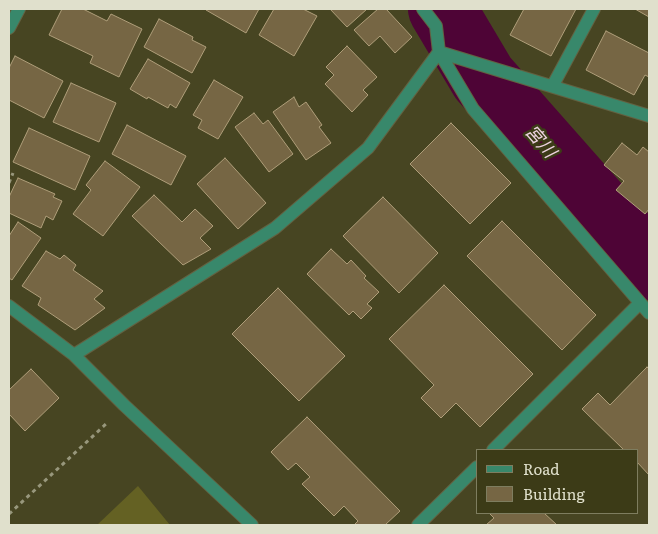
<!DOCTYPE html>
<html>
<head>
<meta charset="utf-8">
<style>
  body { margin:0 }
  #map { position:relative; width:658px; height:534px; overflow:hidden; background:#474522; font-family:Literata,serif }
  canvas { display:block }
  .frame { position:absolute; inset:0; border:10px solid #e0e0cc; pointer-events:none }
  .legend { position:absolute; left:476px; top:449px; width:162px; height:65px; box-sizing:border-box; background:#3c3b17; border:1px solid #7e7d5f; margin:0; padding:6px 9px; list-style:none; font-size:15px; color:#e0e0cc }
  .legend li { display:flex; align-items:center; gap:10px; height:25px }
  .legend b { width:25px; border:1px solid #7e7d5f }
</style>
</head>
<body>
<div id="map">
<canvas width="658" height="534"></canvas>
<div class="frame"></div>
<ul class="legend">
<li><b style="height:6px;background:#38886b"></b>Road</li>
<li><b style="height:14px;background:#766644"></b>Building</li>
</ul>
</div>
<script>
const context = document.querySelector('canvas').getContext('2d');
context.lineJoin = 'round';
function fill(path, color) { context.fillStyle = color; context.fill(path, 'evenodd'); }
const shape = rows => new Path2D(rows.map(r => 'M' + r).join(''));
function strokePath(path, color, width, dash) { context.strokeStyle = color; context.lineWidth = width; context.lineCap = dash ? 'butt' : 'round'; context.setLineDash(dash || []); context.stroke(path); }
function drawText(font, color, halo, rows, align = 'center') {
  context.font = font + ' Literata,"Noto Sans JP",serif'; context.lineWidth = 5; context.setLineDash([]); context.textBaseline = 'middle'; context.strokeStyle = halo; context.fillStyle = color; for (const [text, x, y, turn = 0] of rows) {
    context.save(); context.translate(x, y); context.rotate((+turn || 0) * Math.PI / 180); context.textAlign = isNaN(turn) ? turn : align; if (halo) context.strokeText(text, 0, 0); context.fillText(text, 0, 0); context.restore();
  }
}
fill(shape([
  [138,486,170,525,97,525]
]), '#646123');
strokePath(shape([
  [442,9,483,78,649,266]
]), '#4e0436', 68);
const building = shape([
  [62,9,83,9,107,21,111,14,142,29,119,77,90,63,93,56,49,35,62,9],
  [207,9,259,9,246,33,206,10,207,9],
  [274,9,303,9,317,16,294,56,259,35,274,9],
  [330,9,367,9,347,27,330,9],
  [378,9,386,9,412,37,395,53,380,36,369,46,354,30,378,9],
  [524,9,576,9,551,56,510,35,524,9],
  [635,9,649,9,649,17,635,9],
  [159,19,193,37,192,40,206,47,192,73,144,47,159,19],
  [606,31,649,53,649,77,645,75,634,95,586,70,606,31],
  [347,46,377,77,363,90,368,95,352,112,325,84,334,75,326,67,347,46],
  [15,56,63,81,44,118,9,100,9,68,15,56],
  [148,59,190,83,176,108,170,104,168,108,148,97,147,99,130,89,148,59],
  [214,80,243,97,218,139,198,128,202,120,193,115,214,80],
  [71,83,116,103,99,142,53,122,71,83],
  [294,97,299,107,306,102,322,125,319,127,331,143,306,160,273,112,294,97],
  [254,113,263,124,268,120,293,154,269,172,235,127,254,113],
  [451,123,511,183,470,224,410,164,451,123],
  [127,125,186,156,171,185,112,154,127,125],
  [29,128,90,156,75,190,13,162,29,128],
  [622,143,637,155,643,147,649,152,649,209,645,214,616,190,624,181,604,165,622,143],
  [225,158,266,203,238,229,197,184,225,158],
  [105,161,140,187,103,236,73,214,91,190,86,185,105,161],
  [18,178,55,194,53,197,62,201,53,220,46,216,41,228,9,213,9,197,18,178],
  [154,195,182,222,195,209,213,226,200,238,211,249,183,265,132,216,154,195],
  [383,197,438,253,399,293,343,236,383,197],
  [502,221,596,315,562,350,467,256,502,221],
  [18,222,41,238,12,280,9,278,9,236,18,222],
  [331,249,347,264,351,260,366,276,364,278,379,292,367,304,372,308,361,319,353,311,349,315,307,274,331,249],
  [46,251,60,259,64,255,76,265,73,270,103,291,94,299,105,308,75,330,38,305,41,298,22,286,46,251],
  [444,285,533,374,480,427,456,403,441,418,421,398,434,385,389,339,444,285],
  [278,288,345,356,299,401,232,334,278,288],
  [647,367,649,369,649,475,637,462,637,450,624,450,582,409,598,393,610,405,647,367],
  [31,369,59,398,25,431,9,414,9,390,31,369],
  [307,417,400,511,385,525,354,525,358,521,344,506,334,516,302,484,310,477,296,463,288,470,271,452,307,417],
  [489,513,544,513,557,525,486,525,494,518,489,513]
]);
fill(building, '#766644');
strokePath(building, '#af9e7a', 1);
const minor = shape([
  [423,9,436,26,439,52,473,109,649,313],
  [9,28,19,9],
  [439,52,649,116],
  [553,85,594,9],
  [9,306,74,355,124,405,252,525],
  [74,355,275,228,368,148,439,52],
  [493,450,640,303],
  [418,525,477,467]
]);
strokePath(minor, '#636141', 14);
strokePath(shape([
  [9,183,13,173],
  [9,514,106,424]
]), '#98977c', 3, [4, 4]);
strokePath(minor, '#38886b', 12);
drawText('italic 18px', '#efd4e2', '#3c3b17', [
  ["宮川",540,142,49]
]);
</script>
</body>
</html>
